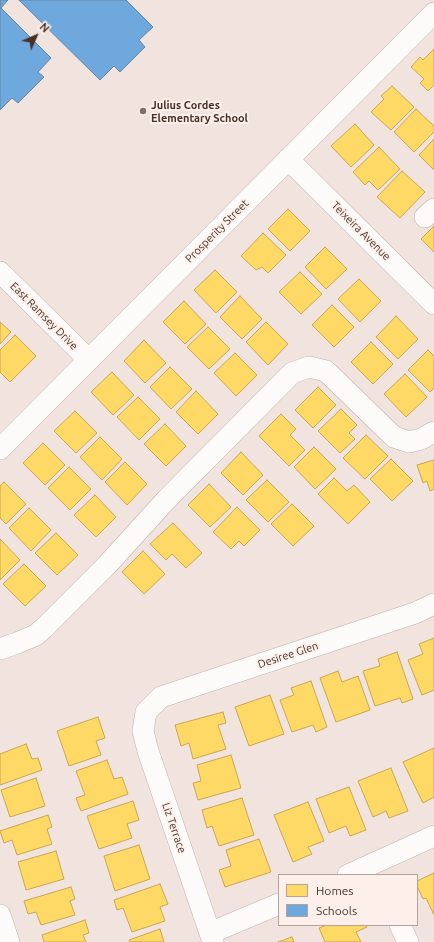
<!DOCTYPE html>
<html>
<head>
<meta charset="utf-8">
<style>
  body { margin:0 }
  #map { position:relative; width:434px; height:942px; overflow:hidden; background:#f1e4df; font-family:Ubuntu,sans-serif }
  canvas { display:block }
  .legend { position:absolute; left:278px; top:874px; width:140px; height:52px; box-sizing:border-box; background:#fdf0eb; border:1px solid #b4a39d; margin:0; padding:5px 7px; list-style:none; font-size:12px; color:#473027 }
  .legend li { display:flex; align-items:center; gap:8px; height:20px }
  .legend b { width:20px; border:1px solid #b4a39d }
  .north { position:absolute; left:16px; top:16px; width:40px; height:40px; -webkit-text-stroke:3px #fdf0eb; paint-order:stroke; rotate:45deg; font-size:11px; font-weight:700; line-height:16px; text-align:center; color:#473027 }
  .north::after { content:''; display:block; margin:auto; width:14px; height:18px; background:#473027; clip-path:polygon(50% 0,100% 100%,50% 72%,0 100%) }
</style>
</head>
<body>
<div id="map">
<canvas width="434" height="942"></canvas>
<ul class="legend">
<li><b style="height:11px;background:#ffd966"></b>Homes</li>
<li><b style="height:11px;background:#6fa8dc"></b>Schools</li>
</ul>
<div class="north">N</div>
</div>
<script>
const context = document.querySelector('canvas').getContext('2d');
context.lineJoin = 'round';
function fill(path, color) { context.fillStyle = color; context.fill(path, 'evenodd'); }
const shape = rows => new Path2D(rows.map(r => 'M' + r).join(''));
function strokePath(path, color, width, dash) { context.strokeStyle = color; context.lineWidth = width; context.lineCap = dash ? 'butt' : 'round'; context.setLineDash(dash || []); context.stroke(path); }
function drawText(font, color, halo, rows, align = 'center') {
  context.font = font + ' Ubuntu,sans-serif'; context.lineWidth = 4; context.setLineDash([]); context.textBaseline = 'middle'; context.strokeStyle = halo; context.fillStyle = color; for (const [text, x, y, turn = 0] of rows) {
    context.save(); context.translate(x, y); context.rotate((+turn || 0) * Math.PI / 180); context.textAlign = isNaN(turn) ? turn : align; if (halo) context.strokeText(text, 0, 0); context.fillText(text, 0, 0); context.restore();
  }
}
const homes = shape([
  [434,49,434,85,428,91,420,83,424,79,411,67,420,57,423,60,434,49],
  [392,86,414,107,391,130,371,112,384,99,381,96,392,86],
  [416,109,434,126,434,132,414,152,394,132,416,109],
  [355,124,374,145,351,167,331,146,355,124],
  [434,139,434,170,419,155,434,139],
  [379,147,400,169,378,190,369,181,365,185,353,172,379,147],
  [402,171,425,192,400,218,377,197,402,171],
  [288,209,310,231,290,251,268,229,288,209],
  [434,226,434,252,421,239,434,226],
  [263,233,286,255,268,273,262,267,256,270,241,256,263,233],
  [325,247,347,269,326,289,305,267,325,247],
  [215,270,237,292,216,313,194,290,215,270],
  [300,272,322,294,301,314,279,292,300,272],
  [359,279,381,301,360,322,338,299,359,279],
  [240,296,262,319,242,339,220,317,240,296],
  [184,301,206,324,185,344,163,322,184,301],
  [332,305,354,327,334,347,312,325,332,305],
  [396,316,418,339,398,359,376,337,396,316],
  [0,322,11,332,0,344,0,322],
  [266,322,288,344,268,365,246,342,266,322],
  [208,327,230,349,209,369,187,347,208,327],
  [15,335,36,356,10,382,0,372,0,350,15,335],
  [144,340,166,363,145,383,124,361,144,340],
  [371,342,393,364,373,384,351,362,371,342],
  [428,350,434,356,434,388,430,392,408,370,428,350],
  [235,353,257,375,236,396,214,373,235,353],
  [170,367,192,389,171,409,150,387,170,367],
  [112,372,134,395,113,415,91,392,112,372],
  [405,374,427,397,406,417,384,394,405,374],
  [318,387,336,405,313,428,295,410,318,387],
  [196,391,218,414,198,434,176,412,196,391],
  [138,397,160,419,139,440,117,417,138,397],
  [341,409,357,425,349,433,355,439,340,453,318,431,341,409],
  [75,411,97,433,76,453,54,431,75,411],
  [281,414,296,429,290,435,305,450,289,466,259,436,281,414],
  [165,424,186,446,166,466,144,444,165,424],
  [366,435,388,456,365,479,343,458,366,435],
  [100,437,122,459,102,480,80,457,100,437],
  [43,443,65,465,45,485,23,463,43,443],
  [314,447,336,469,315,489,294,467,314,447],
  [241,452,263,475,243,495,221,473,241,452],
  [391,459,413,481,392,501,370,479,391,459],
  [434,460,434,489,430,491,427,481,423,483,417,465,434,460],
  [125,462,147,484,127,505,105,482,125,462],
  [69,467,91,489,70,510,48,488,69,467],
  [334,478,347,491,354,485,370,502,348,524,318,494,334,478],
  [267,480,289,502,268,522,246,500,267,480],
  [4,482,26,504,6,524,0,518,0,486,4,482],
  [209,484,231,507,210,527,188,505,209,484],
  [95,495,116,517,96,537,74,515,95,495],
  [292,504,314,526,293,546,271,524,292,504],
  [237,507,260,530,244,546,239,541,231,549,213,532,237,507],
  [29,508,51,530,31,551,9,528,29,508],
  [173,523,202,553,186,568,172,554,166,560,150,544,173,523],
  [56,533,78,555,57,575,35,553,56,533],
  [0,539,20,560,0,580,0,539],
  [143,551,165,574,144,594,122,572,143,551],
  [24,564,46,586,25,606,3,584,24,564],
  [434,638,434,690,422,695,408,660,423,654,419,644,434,638],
  [397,652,413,699,402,703,400,698,375,706,363,671,380,666,378,659,397,652],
  [338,671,342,682,358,676,370,710,336,722,320,678,338,671],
  [311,681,327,727,316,732,313,725,292,732,280,700,294,695,291,688,311,681],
  [270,695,284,734,249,746,235,707,270,695],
  [223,712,226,723,218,725,226,749,193,759,189,743,181,746,175,725,223,712],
  [98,717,105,738,96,741,101,755,69,766,57,731,98,717],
  [26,744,32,759,38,758,42,770,0,785,0,754,26,744],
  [434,748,434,797,423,803,403,762,434,748],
  [231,755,241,788,198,800,193,783,201,781,197,765,231,755],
  [107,760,114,779,122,777,128,794,81,811,76,798,85,795,76,771,107,760],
  [391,768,408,811,389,818,386,811,373,817,358,781,391,768],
  [36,778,45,806,10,817,1,790,36,778],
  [349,787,366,830,350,836,346,826,329,833,316,799,349,787],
  [242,798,254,835,219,846,212,826,207,828,202,810,242,798],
  [133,801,139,820,127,824,132,838,99,849,87,816,133,801],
  [308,802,324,841,308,847,312,854,293,862,274,815,308,802],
  [48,815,52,827,47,829,52,844,17,855,12,840,4,843,0,831,48,815],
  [259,839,271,872,225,887,219,870,231,866,226,850,259,839],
  [139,845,150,879,115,891,104,856,139,845],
  [56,851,64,879,26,890,18,862,56,851],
  [434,873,434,915,426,898,423,899,417,886,417,881,434,873],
  [160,884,168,904,160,907,165,921,132,932,123,908,117,910,114,900,160,884],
  [71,887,75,899,70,901,75,915,41,925,36,912,28,914,24,901,71,887],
  [85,920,89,933,83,935,86,942,44,942,42,935,85,920],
  [327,925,366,925,367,927,356,932,361,942,325,942,319,928,327,925],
  [160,929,164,942,130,942,129,940,160,929],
  [292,937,294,942,278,942,292,937]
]);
fill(homes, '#ffd966');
strokePath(homes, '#c8a653', 1);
const schools = shape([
  [0,0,8,0,1,8,0,0],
  [19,0,126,0,153,27,139,40,145,47,120,72,114,66,100,80,19,0],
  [0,7,51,58,38,72,44,77,18,103,12,98,0,110,0,7]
]);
fill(schools, '#6fa8dc');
strokePath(schools, '#6384a6', 1);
const minor = shape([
  [288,159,434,304],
  [425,217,434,209],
  [0,272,89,360],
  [0,449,434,13],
  [0,649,17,643,36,635,45,627,107,565,167,499,292,373,309,367,326,371,394,437,409,442,421,439,434,432],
  [348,875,434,836],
  [0,915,9,942],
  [400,925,408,942],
  [210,933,279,904],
  [213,942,148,751,143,731,146,712,161,697,415,613,434,604]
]);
strokePath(minor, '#c0afa9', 22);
strokePath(minor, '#fdfbfa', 21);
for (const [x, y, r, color] of [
  [143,111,4,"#826f67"]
]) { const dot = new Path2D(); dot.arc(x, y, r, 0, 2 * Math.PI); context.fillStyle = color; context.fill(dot); strokePath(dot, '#fdf0eb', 1.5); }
drawText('bold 11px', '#473027', '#fdf0eb', [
  ["Julius Cordes",151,105],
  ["Elementary School",151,118]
], 'left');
drawText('11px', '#473027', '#fdf0eb', [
  ["Prosperity Street",217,231,-45],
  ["Teixeira Avenue",361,231,45],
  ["East Ramsey Drive",44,316,45],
  ["Desiree Glen",288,655,-18],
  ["Liz Terrace",174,828,71]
]);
</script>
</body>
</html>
